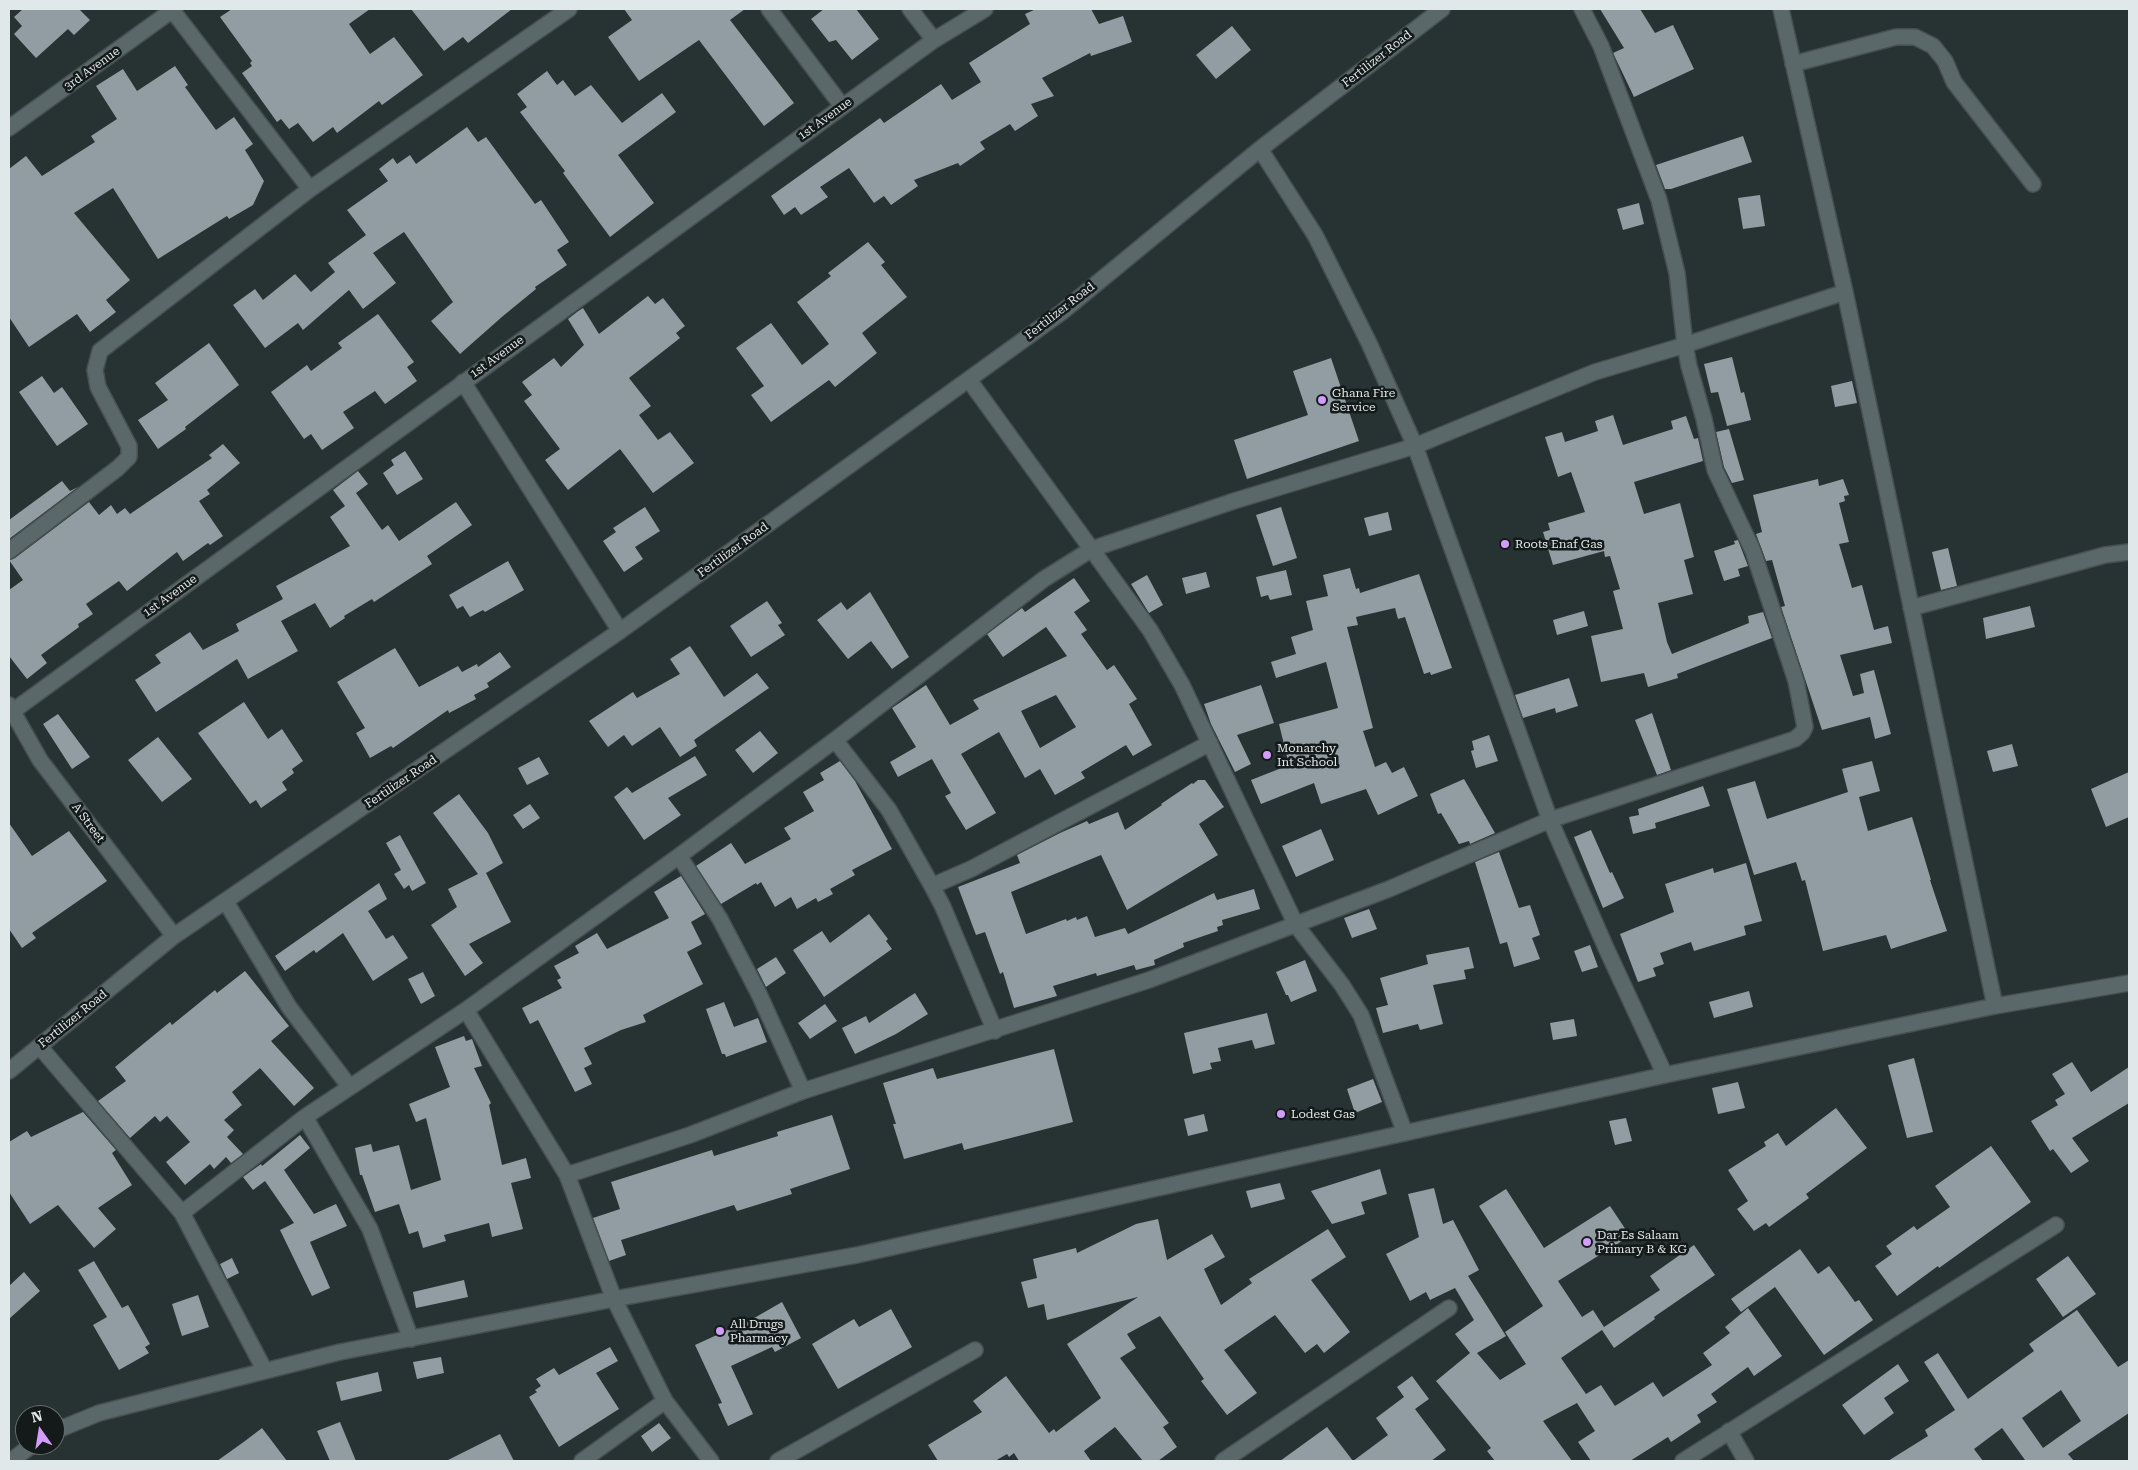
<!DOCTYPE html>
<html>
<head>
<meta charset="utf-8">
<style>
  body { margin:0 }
  #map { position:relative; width:2138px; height:1470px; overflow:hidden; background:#273233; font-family:"Roboto Serif",serif }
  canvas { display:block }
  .frame { position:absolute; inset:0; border:10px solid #e1e8e9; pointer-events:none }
  .north { position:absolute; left:15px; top:1405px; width:50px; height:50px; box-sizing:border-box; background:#141919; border:1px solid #666c6c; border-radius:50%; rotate:347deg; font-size:14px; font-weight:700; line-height:20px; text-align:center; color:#e1e8e9 }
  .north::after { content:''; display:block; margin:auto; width:18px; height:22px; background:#d49cfc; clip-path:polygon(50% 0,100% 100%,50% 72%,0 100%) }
</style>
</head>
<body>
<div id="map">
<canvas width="2138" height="1470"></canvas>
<div class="frame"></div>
<div class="north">N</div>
</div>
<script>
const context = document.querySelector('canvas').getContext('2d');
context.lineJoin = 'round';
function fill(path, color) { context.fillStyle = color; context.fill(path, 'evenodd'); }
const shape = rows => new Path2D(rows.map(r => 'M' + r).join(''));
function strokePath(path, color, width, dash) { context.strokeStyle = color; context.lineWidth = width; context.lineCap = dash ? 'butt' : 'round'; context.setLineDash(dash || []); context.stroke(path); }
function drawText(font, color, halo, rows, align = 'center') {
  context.font = font + ' "Roboto Serif",serif'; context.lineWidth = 5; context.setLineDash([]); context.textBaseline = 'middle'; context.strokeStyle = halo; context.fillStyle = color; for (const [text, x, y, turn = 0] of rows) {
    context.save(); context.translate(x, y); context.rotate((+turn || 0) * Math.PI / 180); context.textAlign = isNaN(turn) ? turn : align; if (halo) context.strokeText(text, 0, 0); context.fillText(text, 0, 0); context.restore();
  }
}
fill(shape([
  [23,9,79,9,90,20,74,35,68,29,36,58,14,34,22,26,14,17],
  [232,9,370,9,349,24,370,54,394,37,423,75,382,105,379,101,337,133,333,127,313,142,298,123,289,129,281,119,277,122,242,73,252,66,250,63,252,61,220,17],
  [411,9,512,9,468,43,463,37,444,51],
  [624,9,745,9,730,20,794,103,764,126,699,40,639,81,608,37,632,20],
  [824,9,856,9,879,39,852,60,836,40,829,42,811,19],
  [1036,9,1091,9,1099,24,1123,16,1132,42,1091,56,1090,53,1042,78,1054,96,1031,104,1038,116,1015,131,1010,124,980,142,985,149,960,166,958,163,914,180,918,186,891,205,884,196,874,203,849,168,820,187,828,197,801,215,795,207,784,215,771,196,880,118,884,123,941,84,952,100,981,82,969,63,1030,24,1025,14],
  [1600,9,1640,9,1655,33,1673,25,1694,69,1634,97,1613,53,1624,48],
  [1232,26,1251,50,1216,79,1196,55],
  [175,66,188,85,185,87,216,130,234,117,253,144,245,150,264,181,253,205,229,219,227,216,158,259,113,188,74,213,130,280,106,300,116,312,90,332,77,314,29,347,9,317,9,169,26,156,42,176,95,142,91,136,117,119,96,86,123,69,137,91],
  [547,71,557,85,563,80,575,96,591,85,622,123,662,93,676,112,618,155,654,203,610,237,563,173,565,171,520,112,527,107,517,94],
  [467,127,478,142,486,137,535,204,541,200,569,242,557,250,567,265,535,287,536,289,503,316,460,354,431,321,453,302,404,232,373,253,396,283,363,309,349,290,303,330,298,323,265,348,233,305,255,289,263,300,295,274,311,292,335,272,328,263,366,235,347,210,388,181,379,169,393,158,397,164,410,155,416,164],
  [1743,136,1752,162,1671,189,1665,189,1656,165],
  [1760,195,1765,226,1743,229,1738,198],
  [1639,203,1644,224,1623,230,1617,209],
  [868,242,885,262,881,265,907,297,862,333,877,353,835,387,829,380,771,422,751,395,764,386,736,348,771,323,802,365,829,344,797,302,831,276,828,273],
  [648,296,655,304,663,298,685,326,676,333,680,338,629,378,651,406,639,415,658,440,670,432,694,463,653,493,620,449,568,490,545,460,560,449,524,401,532,395,522,382,554,358,561,367,584,345,568,319,577,312,583,308,599,334],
  [378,314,414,362,407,367,417,381,385,404,375,391,343,412,354,428,322,450,311,434,304,439,271,392,307,365,311,371,342,348,338,343],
  [209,343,239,385,185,427,186,429,158,449,138,420,168,400,155,383],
  [1732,357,1741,393,1744,392,1751,420,1727,426,1718,392,1711,393,1704,364],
  [1331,358,1359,441,1247,479,1234,440,1308,415,1293,371],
  [42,376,54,393,62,387,88,424,57,446,19,392],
  [1852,381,1857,403,1835,407,1831,386],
  [1613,415,1623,445,1673,429,1671,421,1686,416,1694,439,1698,438,1703,461,1634,482,1644,514,1680,503,1694,557,1684,560,1693,594,1658,603,1667,642,1672,654,1749,623,1748,616,1763,612,1772,638,1677,674,1678,678,1648,687,1644,673,1601,682,1591,636,1623,629,1613,591,1620,589,1610,556,1605,557,1604,551,1553,565,1543,532,1550,530,1548,523,1585,512,1571,472,1558,477,1545,437,1562,432,1565,442,1598,431,1595,421],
  [1729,429,1744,480,1732,483,1724,467,1716,432],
  [223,444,240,463,207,490,210,494,199,501,223,536,210,545,208,543,183,561,177,552,127,591,119,581,86,604,93,614,78,624,79,627,41,655,47,663,27,679,9,656,9,590,23,580,9,560,15,558,89,502,99,515,111,505,117,514,125,508,130,514,212,458,209,455],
  [405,451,423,479,397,495,383,473,394,465,391,460],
  [358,471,368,484,356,493,382,530,388,525,399,541,456,502,472,525,427,556,432,564,374,602,372,599,344,616,345,618,330,628,315,603,281,621,298,651,248,679,237,659,156,712,135,680,161,663,155,655,190,632,203,650,239,631,236,624,283,599,276,586,350,546,330,517,345,506,333,490],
  [1818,479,1819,486,1843,479,1849,495,1844,496,1845,501,1839,503,1849,542,1839,544,1852,588,1862,585,1874,630,1888,626,1892,643,1840,655,1853,696,1864,693,1860,674,1874,670,1891,734,1875,739,1870,717,1822,730,1781,607,1785,606,1772,560,1766,561,1756,534,1762,532,1753,495],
  [62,481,70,491,78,487,9,539,9,520],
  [645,507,660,531,635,547,643,559,624,572,603,541,616,532,613,528],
  [1281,507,1297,558,1273,566,1256,515],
  [1388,512,1392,530,1369,536,1364,518],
  [1738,540,1748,566,1738,569,1740,576,1724,581,1714,551,1735,544,1734,541],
  [1948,548,1957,586,1941,590,1932,552],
  [508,561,524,590,485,612,483,610,470,617,463,606,457,609,449,595],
  [1350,568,1356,589,1359,588,1360,593,1419,574,1452,668,1431,675,1430,672,1424,674,1405,617,1398,619,1395,608,1356,617,1358,625,1347,627,1373,728,1363,731,1375,767,1386,762,1392,773,1404,767,1418,796,1378,815,1366,789,1321,804,1314,783,1261,804,1251,780,1289,765,1279,724,1338,708,1326,662,1276,678,1271,662,1296,654,1291,637,1313,630,1306,601,1328,596,1323,575],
  [1286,570,1292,595,1270,600,1268,595,1261,597,1256,577],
  [1206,572,1210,587,1186,594,1182,578],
  [1147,575,1163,605,1149,613,1131,584],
  [1074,578,1090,601,1074,612,1087,630,1081,634,1107,670,1114,665,1137,699,1129,704,1152,745,1133,756,1126,745,1081,772,1085,778,1055,795,1040,769,1025,778,999,732,961,754,996,813,966,830,945,796,951,793,932,759,898,777,890,762,916,747,892,708,926,685,950,725,979,709,973,700,1067,656,1046,627,1003,657,987,634,1022,608,1025,612],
  [1056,695,1076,727,1040,748,1021,711],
  [870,592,909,657,892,669,871,641,848,659,817,620,841,602,847,610],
  [767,601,782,623,778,625,785,635,751,657,730,626],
  [2030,606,2035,627,1986,639,1983,618],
  [1584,611,1588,626,1557,635,1553,620],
  [690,646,724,697,757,673,769,688,694,740,697,746,680,757,660,727,632,746,624,735,608,747,589,721,633,692,637,698,680,674,670,659],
  [395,648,419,687,458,666,462,672,477,664,478,667,500,652,511,667,487,683,489,687,474,695,476,699,449,713,448,710,393,748,391,746,370,758,356,733,365,728,337,682],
  [1569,678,1578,706,1556,713,1555,708,1523,718,1515,695],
  [1261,685,1274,723,1237,735,1251,764,1235,772,1211,724,1204,704],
  [244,702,268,739,282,729,303,761,292,769,294,773,282,782,287,790,261,808,256,800,250,804,198,733],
  [1652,713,1671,770,1657,775,1635,720],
  [58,714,90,757,72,769,43,724],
  [760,731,778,753,753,773,735,750],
  [1489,735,1498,761,1476,768,1471,751,1474,750,1472,741],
  [158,737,192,779,162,802,128,760],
  [2012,744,2018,766,1993,772,1987,751],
  [695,756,707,775,668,798,681,815,644,840,614,797,627,787,632,793],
  [539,757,549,774,527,785,518,768],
  [840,761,855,781,892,849,852,870,855,875,830,889,833,894,818,902,816,898,797,909,791,897,775,907,761,882,757,885,756,883,721,904,696,866,731,843,745,864,791,839,784,828,814,811,803,792,824,780,820,773],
  [1872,761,1880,791,1859,797,1868,831,1912,817,1931,880,1930,880,1947,931,1891,949,1886,935,1823,951,1805,880,1802,881,1796,862,1754,875,1727,789,1755,781,1767,819,1848,792,1842,769],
  [2129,772,2129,817,2106,827,2091,789],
  [1464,779,1495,833,1470,844,1469,841,1459,844,1441,813,1438,814,1430,794],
  [1198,780,1205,780,1224,807,1199,824,1218,855,1127,910,1101,855,1011,892,1026,934,1066,919,1067,921,1076,917,1077,920,1087,916,1095,937,1125,928,1128,934,1214,893,1217,900,1254,889,1260,909,1222,920,1223,925,1217,927,1218,931,1183,943,1184,947,1154,960,1155,965,1136,970,1134,965,1097,976,1096,973,1053,986,1057,996,1014,1008,1003,972,1000,974,985,932,976,935,958,887,1020,863,1017,855,1060,833,1087,821,1089,824,1118,812,1125,830,1162,805,1161,804,1192,783,1193,784],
  [1703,786,1710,806,1655,823,1656,828,1633,834,1629,817,1639,815,1638,809],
  [459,794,488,833,503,863,486,873,511,922,469,944,483,963,465,976,431,925,457,907,448,889,478,874,433,813],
  [530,804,540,818,523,829,513,815],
  [9,823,32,856,69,831,107,881,32,933,36,938,22,948,9,929],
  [1321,829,1334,860,1296,877,1282,846],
  [1591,830,1610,873,1612,872,1624,898,1603,908,1574,837],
  [400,835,426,883,412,891,409,885,404,889,394,874,401,870,386,843],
  [1499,852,1519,908,1530,905,1540,935,1532,938,1540,959,1514,967,1507,942,1500,944,1475,862],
  [1746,863,1762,921,1744,926,1746,935,1694,951,1691,942,1660,953,1664,964,1653,968,1656,976,1638,982,1620,934,1674,912,1665,884,1713,868,1714,873],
  [681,876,705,914,691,922,702,944,687,952,703,984,643,1015,646,1022,621,1030,584,1048,592,1064,584,1068,592,1084,575,1092,538,1020,530,1024,522,1008,562,988,557,980,561,978,554,966,579,953,575,946,597,933,607,949,669,918,654,892],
  [379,883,387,899,368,911,386,939,393,935,408,958,373,981,343,933,316,953,314,950,285,971,275,956],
  [1369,909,1377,929,1352,938,1344,918],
  [869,914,888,939,886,941,892,949,824,997,793,950,822,931,830,943],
  [1590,945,1598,967,1582,972,1574,951],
  [1469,947,1474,968,1464,970,1466,979,1433,985,1443,1024,1420,1030,1418,1024,1383,1033,1376,1008,1388,1005,1380,978,1428,964,1426,955],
  [776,957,786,973,766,987,757,969],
  [1305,960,1317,991,1291,1002,1288,995,1286,995,1276,972],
  [245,971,289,1026,271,1041,314,1088,294,1106,260,1068,232,1092,242,1105,224,1120,234,1130,227,1137,243,1154,231,1163,226,1157,214,1169,210,1164,185,1185,166,1162,190,1142,167,1116,160,1122,155,1116,130,1138,98,1101,126,1081,115,1067,170,1022,172,1025,215,990,217,993],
  [423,972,435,996,421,1004,408,979],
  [1749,991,1753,1007,1714,1018,1709,1002],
  [915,993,928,1014,896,1034,855,1054,842,1028,866,1016,869,1023],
  [724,1002,734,1027,758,1018,767,1042,726,1057,725,1054,722,1054,706,1009],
  [825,1004,837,1021,810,1039,798,1023],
  [1267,1013,1275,1044,1255,1049,1252,1040,1218,1048,1221,1061,1210,1063,1212,1069,1193,1074,1184,1033],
  [1574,1019,1577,1036,1553,1040,1550,1023],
  [464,1036,466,1041,472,1039,482,1066,474,1068,491,1103,489,1105,502,1165,526,1158,531,1178,511,1183,523,1229,492,1237,489,1223,444,1235,446,1241,423,1248,418,1231,409,1234,399,1204,375,1212,362,1175,360,1175,355,1148,371,1144,373,1152,399,1145,411,1190,441,1180,426,1118,416,1122,409,1104,450,1087,435,1047],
  [1054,1049,1073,1122,964,1150,962,1143,904,1159,893,1124,896,1124,883,1083,933,1068,937,1079],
  [1914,1058,1933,1132,1907,1138,1888,1065],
  [2072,1062,2091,1092,2129,1067,2129,1103,2072,1138,2089,1161,2071,1173,2053,1149,2050,1151,2031,1121,2058,1105,2055,1100,2065,1094,2052,1074],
  [1373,1079,1382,1102,1355,1113,1347,1089],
  [1738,1082,1745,1108,1718,1114,1712,1088],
  [1836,1108,1867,1148,1806,1194,1809,1198,1769,1227,1766,1223,1754,1231,1737,1209,1748,1201,1728,1170,1766,1146,1764,1142,1778,1133,1786,1146],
  [83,1112,116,1150,112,1153,132,1185,98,1208,116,1229,94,1248,58,1205,30,1224,9,1192,9,1142,27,1131,31,1137],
  [1204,1114,1208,1131,1188,1136,1184,1119],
  [832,1115,850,1169,790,1189,792,1194,737,1211,734,1205,621,1240,626,1255,609,1261,593,1218,620,1209,611,1182,712,1150,714,1156,778,1136,777,1132],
  [1626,1118,1632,1141,1615,1145,1609,1121],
  [300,1135,310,1148,284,1170,314,1214,336,1204,347,1226,310,1242,330,1288,312,1296,280,1230,294,1223,265,1181,253,1190,243,1177,261,1164,262,1166],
  [1991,1146,2031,1202,1939,1268,1938,1266,1897,1296,1875,1266,1892,1254,1886,1246,1914,1226,1917,1230,1950,1207,1935,1186],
  [1380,1169,1387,1194,1361,1202,1365,1214,1332,1224,1311,1191],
  [1280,1183,1285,1199,1251,1208,1246,1191],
  [1434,1188,1443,1224,1453,1220,1479,1270,1468,1276,1506,1336,1477,1353,1500,1380,1526,1364,1505,1332,1543,1306,1479,1206,1506,1189,1544,1248,1610,1206,1630,1236,1558,1281,1582,1317,1593,1310,1604,1327,1660,1290,1650,1276,1694,1245,1715,1275,1654,1317,1655,1319,1614,1348,1602,1330,1561,1358,1586,1394,1601,1385,1615,1406,1653,1382,1663,1397,1712,1365,1703,1353,1730,1333,1725,1327,1748,1308,1782,1356,1754,1376,1748,1367,1711,1394,1717,1402,1697,1415,1701,1422,1671,1442,1668,1437,1630,1461,1591,1461,1578,1442,1595,1431,1577,1403,1543,1421,1572,1461,1495,1461,1487,1451,1491,1448,1436,1381,1470,1353,1455,1334,1474,1320,1455,1288,1430,1300,1426,1292,1410,1301,1386,1254,1419,1237,1408,1194],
  [1158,1219,1167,1260,1212,1234,1225,1257,1204,1269,1221,1305,1252,1283,1249,1279,1328,1229,1346,1257,1311,1280,1350,1332,1324,1353,1317,1344,1305,1353,1275,1315,1224,1350,1257,1393,1227,1415,1201,1381,1204,1379,1160,1316,1127,1334,1136,1348,1120,1358,1169,1423,1163,1427,1177,1447,1158,1461,1143,1461,1115,1427,1084,1451,1091,1461,1019,1461,1014,1453,1009,1457,1007,1454,995,1461,938,1461,928,1445,982,1412,973,1401,1006,1376,1049,1433,1054,1429,1056,1432,1101,1398,1067,1344,1138,1297,1047,1320,1044,1304,1028,1308,1021,1282,1037,1278,1033,1259,1076,1248,1077,1253,1136,1224],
  [1800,1249,1818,1274,1829,1266,1855,1302,1859,1300,1873,1320,1824,1355,1775,1287,1741,1312,1731,1299],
  [2068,1256,2096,1294,2063,1317,2036,1279],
  [232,1258,239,1273,227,1279,220,1264],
  [94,1261,122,1308,128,1305,150,1344,145,1347,149,1353,119,1370,93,1325,107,1317,78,1270],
  [24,1272,40,1291,9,1319,9,1286],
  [464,1280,468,1297,416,1308,413,1292],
  [198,1295,209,1327,182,1336,172,1304],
  [782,1302,801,1338,775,1352,772,1347,731,1366,753,1414,728,1426,718,1404,722,1403,695,1345,756,1317],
  [891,1309,912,1347,838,1389,812,1344,854,1319,859,1327],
  [2077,1310,2118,1367,2129,1360,2129,1413,2068,1454,2074,1461,2024,1461,2025,1460,2002,1428,1974,1449,1983,1461,1888,1461,1928,1436,1925,1430,1955,1410,1924,1362,1938,1353,1968,1399,2034,1351,2029,1344],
  [2061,1390,2081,1421,2043,1448,2022,1418],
  [610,1347,618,1361,596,1373,619,1409,559,1447,529,1397,537,1392,535,1390,541,1386,536,1379,554,1368,559,1375],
  [441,1357,444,1373,417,1379,413,1362],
  [1898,1364,1909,1381,1884,1398,1894,1413,1864,1435,1842,1405],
  [378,1372,382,1391,341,1401,336,1382],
  [1412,1376,1429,1399,1415,1409,1446,1450,1431,1461,1280,1461,1327,1427,1353,1461,1388,1435,1376,1418,1404,1397,1397,1387],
  [340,1422,356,1461,330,1461,317,1431],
  [659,1423,671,1438,652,1452,641,1436],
  [262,1428,287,1461,217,1461,245,1441],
  [500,1434,514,1461,446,1461]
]), '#919da2');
const minor = shape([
  [769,9,842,106],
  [910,9,934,40],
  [1781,9,1845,292,1995,1006],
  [172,10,310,189],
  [1793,64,1896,37,1915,37,1933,46,1945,61,1954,82,2033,184],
  [9,128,174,9],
  [1260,149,1315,235,1369,343,1415,446,1550,820,1606,948,1665,1075],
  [969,380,1150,630,1182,685,1296,925,1342,985,1361,1015,1405,1133],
  [463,382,620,631],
  [9,551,118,468,129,457,129,446,98,387,95,370,100,351,310,189,569,9],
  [1911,608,2105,555,2129,552],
  [9,705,40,760,174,936],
  [13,711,934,40,985,9],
  [835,740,889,810,932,886],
  [679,856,720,919,759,994,803,1091],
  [226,902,289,1007,349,1086],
  [466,1010,567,1175],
  [995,1031,943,907,932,886,971,869,1210,743],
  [40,1047,182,1213,265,1371],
  [9,1071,174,936,620,631,1062,312,1260,149,1442,9],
  [305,1117,370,1229,411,1339],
  [182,1213,305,1117,466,1010,679,856,835,740,1044,579,1092,549,1234,501,1415,446,1595,372,1685,345,1845,292],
  [55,1431,99,1413,340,1352,614,1299,857,1255,1665,1075,1995,1006,2129,983],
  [1729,1431,1746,1461],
  [11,1461,32,1445],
  [582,1461,665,1401],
  [711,1461,665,1401,614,1299,567,1175,690,1135,803,1091,1149,980,1389,889,1550,820,1795,739,1802,733,1805,727,1796,681,1753,551,1715,470,1704,419,1689,366,1685,345,1677,273,1659,200,1601,46,1582,9],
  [778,1461,975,1350],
  [1223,1461,1449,1308],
  [1683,1461,2056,1225]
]);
strokePath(minor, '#465051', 18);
strokePath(minor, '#5b6869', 15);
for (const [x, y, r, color] of [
  [1322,400,5,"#d49cfc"],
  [1505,544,5,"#d49cfc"],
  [1267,755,5,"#d49cfc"],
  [1281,1114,5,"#d49cfc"],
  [1587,1242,5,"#d49cfc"],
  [720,1331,5,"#d49cfc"]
]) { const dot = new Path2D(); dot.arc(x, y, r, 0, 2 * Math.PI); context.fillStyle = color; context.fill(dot); strokePath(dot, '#141919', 2); }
drawText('12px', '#e1e8e9', '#141919', [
  ["Fertilizer Road",1377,59,-38],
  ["3rd Avenue",92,69,-36],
  ["1st Avenue",825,119,-36],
  ["Fertilizer Road",1060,311,-38],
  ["1st Avenue",497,357,-36],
  ["Fertilizer Road",733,550,-36],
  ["1st Avenue",170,596,-36],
  ["Fertilizer Road",401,782,-34],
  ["A Street",88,823,53],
  ["Fertilizer Road",73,1019,-39]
]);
drawText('12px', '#e1e8e9', '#141919', [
  ["Ghana Fire",1332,393],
  ["Service",1332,407],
  ["Roots Enaf Gas",1515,544],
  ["Monarchy",1277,748],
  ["Int School",1277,762],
  ["Lodest Gas",1291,1114],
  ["Dar Es Salaam",1597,1235],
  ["Primary B & KG",1597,1249],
  ["All Drugs",730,1324],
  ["Pharmacy",730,1338]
], 'left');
</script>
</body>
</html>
